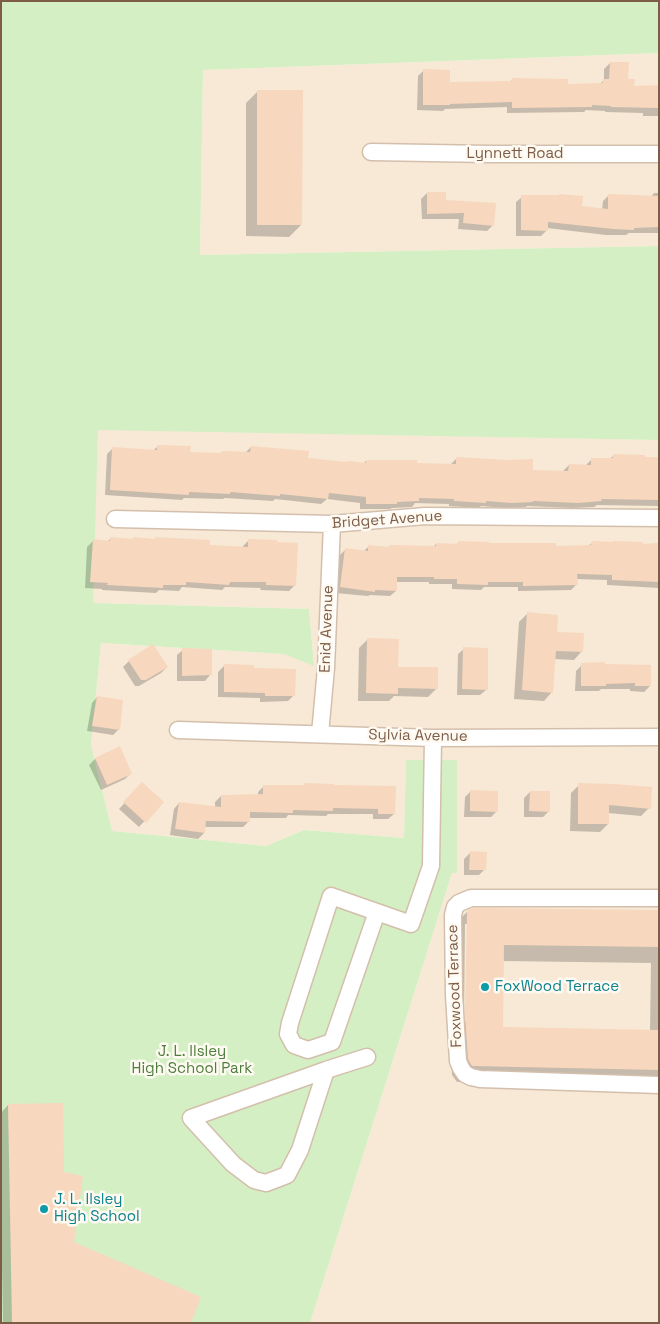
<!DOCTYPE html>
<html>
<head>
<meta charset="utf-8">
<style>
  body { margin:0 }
  #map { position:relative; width:660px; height:1324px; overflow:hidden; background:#fff7e9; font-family:"Space Grotesk",sans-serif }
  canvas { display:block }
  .frame { position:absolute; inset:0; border:2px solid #7d5d48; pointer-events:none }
</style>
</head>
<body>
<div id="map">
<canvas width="660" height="1324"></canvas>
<div class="frame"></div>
</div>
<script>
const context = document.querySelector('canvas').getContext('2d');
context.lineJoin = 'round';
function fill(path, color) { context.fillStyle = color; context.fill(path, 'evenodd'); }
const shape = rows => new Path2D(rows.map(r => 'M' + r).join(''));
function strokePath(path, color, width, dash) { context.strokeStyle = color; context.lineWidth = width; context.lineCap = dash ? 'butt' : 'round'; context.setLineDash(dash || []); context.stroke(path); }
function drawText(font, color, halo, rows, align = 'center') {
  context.font = font + ' "Space Grotesk",sans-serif'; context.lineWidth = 5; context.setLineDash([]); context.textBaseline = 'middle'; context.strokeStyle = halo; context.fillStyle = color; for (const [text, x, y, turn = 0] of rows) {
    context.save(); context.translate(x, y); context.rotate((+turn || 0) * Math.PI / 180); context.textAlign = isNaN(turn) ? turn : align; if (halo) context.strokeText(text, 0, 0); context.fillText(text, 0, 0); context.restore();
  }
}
fill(shape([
  [659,53,659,246,200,255,203,70],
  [98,429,659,440,659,1323,310,1323,452,873,457,873,456,848,406,760,404,838,304,830,266,846,112,831,91,745,101,643,284,654,314,665,309,609,92,603]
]), '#f7e9d6');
fill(shape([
  [1,1,659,1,659,53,203,70,200,255,659,246,659,440,98,430,93,603,309,609,314,666,284,654,101,643,91,745,112,831,266,846,304,830,404,838,406,760,457,760,457,873,452,873,310,1323,1,1323]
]), '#d4efc4');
fill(shape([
  [610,63,633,87,659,87,659,116,643,116,643,113,605,112,605,111,586,110,584,112,507,113,507,107,445,109,443,111,417,110,418,76,424,70,449,83,510,82,513,79,567,86,600,84,604,80,604,69],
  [257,92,301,225,289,237,246,236,246,103],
  [427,193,445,201,493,225,487,231,458,229,459,219,422,219,421,199],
  [654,193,659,193,659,233,629,233,626,235,606,235,547,228,547,230,541,236,516,236,516,202,522,197,581,208,602,210,603,201,609,195,651,197],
  [158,446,189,454,220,454,222,452,245,453,251,447,307,459,363,464,366,461,416,464,451,464,457,458,532,471,563,472,563,471,569,465,585,466,591,460,610,459,614,455,659,458,659,506,597,505,594,507,572,508,527,506,526,507,505,508,481,506,479,508,449,506,449,504,415,503,412,507,392,508,390,509,360,509,360,503,327,499,321,504,275,499,273,501,225,498,223,499,184,498,182,500,105,495,107,454,113,448,153,451],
  [111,538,132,540,133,539,209,547,243,548,243,546,249,540,295,585,289,591,260,590,261,588,225,587,222,590,182,587,179,591,159,590,156,593,102,590,102,589,85,588,87,547,93,541,107,542],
  [459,542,555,547,588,546,592,543,642,545,659,544,659,588,607,585,607,580,576,579,576,585,571,590,518,591,518,587,484,587,481,590,452,589,452,584,429,584,429,582,396,582,396,591,390,596,370,595,368,596,335,593,340,555,346,549,363,552,369,546,389,548,433,547,436,544,456,545],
  [527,614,582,651,574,660,554,659,552,692,544,701,514,699,519,622],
  [367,640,397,669,437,688,428,697,394,696,389,701,358,701,359,648],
  [464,649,486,690,480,695,457,695,458,654],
  [183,650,210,675,205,681,177,681,177,655],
  [129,661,167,667,161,673,139,686,135,686,123,667],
  [582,665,650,686,644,692,630,691,630,689,601,689,599,691,575,691,576,671],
  [224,666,252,669,294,695,288,701,260,702,260,698,218,697,218,672],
  [97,697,119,729,113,735,87,731,92,703],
  [119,748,131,773,125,779,101,790,89,765,95,759],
  [142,784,162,802,139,827,119,809],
  [304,785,394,814,388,819,373,819,373,814,328,814,326,816,288,815,286,818,249,818,249,821,243,827,204,827,204,833,198,839,170,835,174,809,179,803,215,808,215,802,221,796,258,795,258,792,264,786,302,786],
  [579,785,649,808,641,816,608,813,608,824,600,832,570,831,571,793],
  [470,792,497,811,491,817,464,817,465,797],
  [530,792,549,811,543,817,524,817,524,798],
  [470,853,485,869,479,875,464,875,464,859],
  [659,911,659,1086,457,1082,452,1075,450,1031,451,928,467,912],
  [465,924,468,924,466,1021,464,1021],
  [503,961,651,963,650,1031,502,1028],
  [8,1105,72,1242,189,1323,3,1323,1,1207,1,1113]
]), '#0003');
fill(shape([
  [610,62,629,62,628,79,635,79,634,86,659,85,659,108,611,107,611,106,592,105,592,107,512,108,512,102,450,104,450,105,423,105,423,69,450,70,450,82,512,81,512,78,568,79,568,84,603,83,603,79,609,79],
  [257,90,303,90,302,225,257,225],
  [427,192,446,192,446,200,496,203,494,226,463,223,464,213,427,214],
  [559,194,583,196,582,206,608,209,608,194,659,196,659,227,634,228,634,230,613,229,548,222,548,231,521,230,521,195,559,195],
  [157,445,191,446,190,452,222,453,222,451,250,452,251,446,309,451,308,458,347,462,348,461,366,463,366,460,417,460,417,463,456,464,456,457,508,460,533,459,533,470,568,471,569,464,591,465,591,458,613,458,613,454,645,455,645,457,659,457,659,500,601,499,602,501,578,503,533,501,533,502,511,503,486,501,486,503,454,501,454,499,419,498,419,501,397,502,397,504,366,504,366,497,329,493,328,499,280,494,280,496,230,492,230,494,189,492,189,495,110,490,112,447,157,450],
  [110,537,133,539,133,537,155,539,155,537,210,540,210,545,248,547,248,539,277,540,277,542,298,543,296,586,266,585,266,582,230,582,229,585,186,582,186,585,163,585,163,588,107,585,108,583,90,582,93,539,110,541],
  [458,541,489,542,489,543,556,543,556,546,591,545,592,541,613,542,613,541,643,542,643,544,659,543,659,582,612,580,612,575,577,574,578,585,523,586,523,582,488,582,488,585,457,584,457,579,434,579,434,577,397,577,397,591,375,590,375,592,340,587,345,548,368,551,368,545,389,547,389,545,436,546,436,543,458,544],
  [527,612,558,615,557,632,584,633,583,652,556,651,553,693,522,690],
  [367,638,399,639,398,667,438,667,438,689,398,688,398,694,366,693],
  [153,644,168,667,146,680,141,680,128,660],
  [463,647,488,648,488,690,462,689],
  [182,648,212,649,212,675,182,676],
  [605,662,605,664,651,665,651,686,635,686,635,683,606,684,606,686,581,686,581,663],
  [224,664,254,665,254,668,296,669,295,696,265,696,265,693,224,692],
  [97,696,123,700,120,730,92,726],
  [120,746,132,774,107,785,95,758],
  [142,782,164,802,146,823,123,802],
  [304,783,334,784,334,785,396,786,395,814,378,814,378,809,333,808,333,811,293,810,293,813,250,812,250,822,206,821,205,833,175,829,179,802,221,807,221,795,263,794,263,785,304,785],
  [578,783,613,784,652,787,651,809,609,805,609,824,578,824],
  [470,790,498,791,498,812,470,811],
  [530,791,550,791,550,812,529,811],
  [470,851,487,852,486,870,469,870],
  [473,908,659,910,659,947,504,945,503,1027,659,1030,659,1070,472,1066,468,1059,465,1015,467,911],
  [63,1103,64,1172,83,1176,74,1242,201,1297,191,1323,12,1323,8,1104]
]), '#f7d7bd');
const minor = shape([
  [371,152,489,154,659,154],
  [115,519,332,524,425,516,659,518],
  [178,730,433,738,659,737],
  [320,734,326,668,332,524],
  [659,898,471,898,459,903,455,907,453,915,454,995,458,1061,461,1068,465,1074,471,1077,480,1079,659,1085],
  [377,912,332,1042,308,1050,294,1045,288,1034,290,1023,331,896,411,924,431,866,433,738],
  [326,1070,300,1150,287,1175,266,1183,254,1180,233,1164,191,1118,326,1070,367,1057]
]);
strokePath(minor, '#d3bfac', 19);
strokePath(minor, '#fff', 16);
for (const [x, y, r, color] of [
  [485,987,5,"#0f9aa8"],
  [44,1209,5,"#0f9aa8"]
]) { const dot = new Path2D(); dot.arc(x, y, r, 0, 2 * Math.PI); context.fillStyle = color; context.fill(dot); strokePath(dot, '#fffaf1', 2); }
drawText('15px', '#7d5d48', '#fffaf1', [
  ["Lynnett Road",515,154],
  ["Bridget Avenue",387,520,-4],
  ["Enid Avenue",327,629,-88],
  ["Sylvia Avenue",418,736,1],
  ["Foxwood Terrace",455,986,-92]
]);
drawText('15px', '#0d838f', '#fffaf1', [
  ["FoxWood Terrace",495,987],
  ["J. L. Ilsley",54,1200],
  ["High School",54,1217]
], 'left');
drawText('15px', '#4c7e3c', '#fffaf1', [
  ["J. L. Ilsley",192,1052],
  ["High School Park",192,1069]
]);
</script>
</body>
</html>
